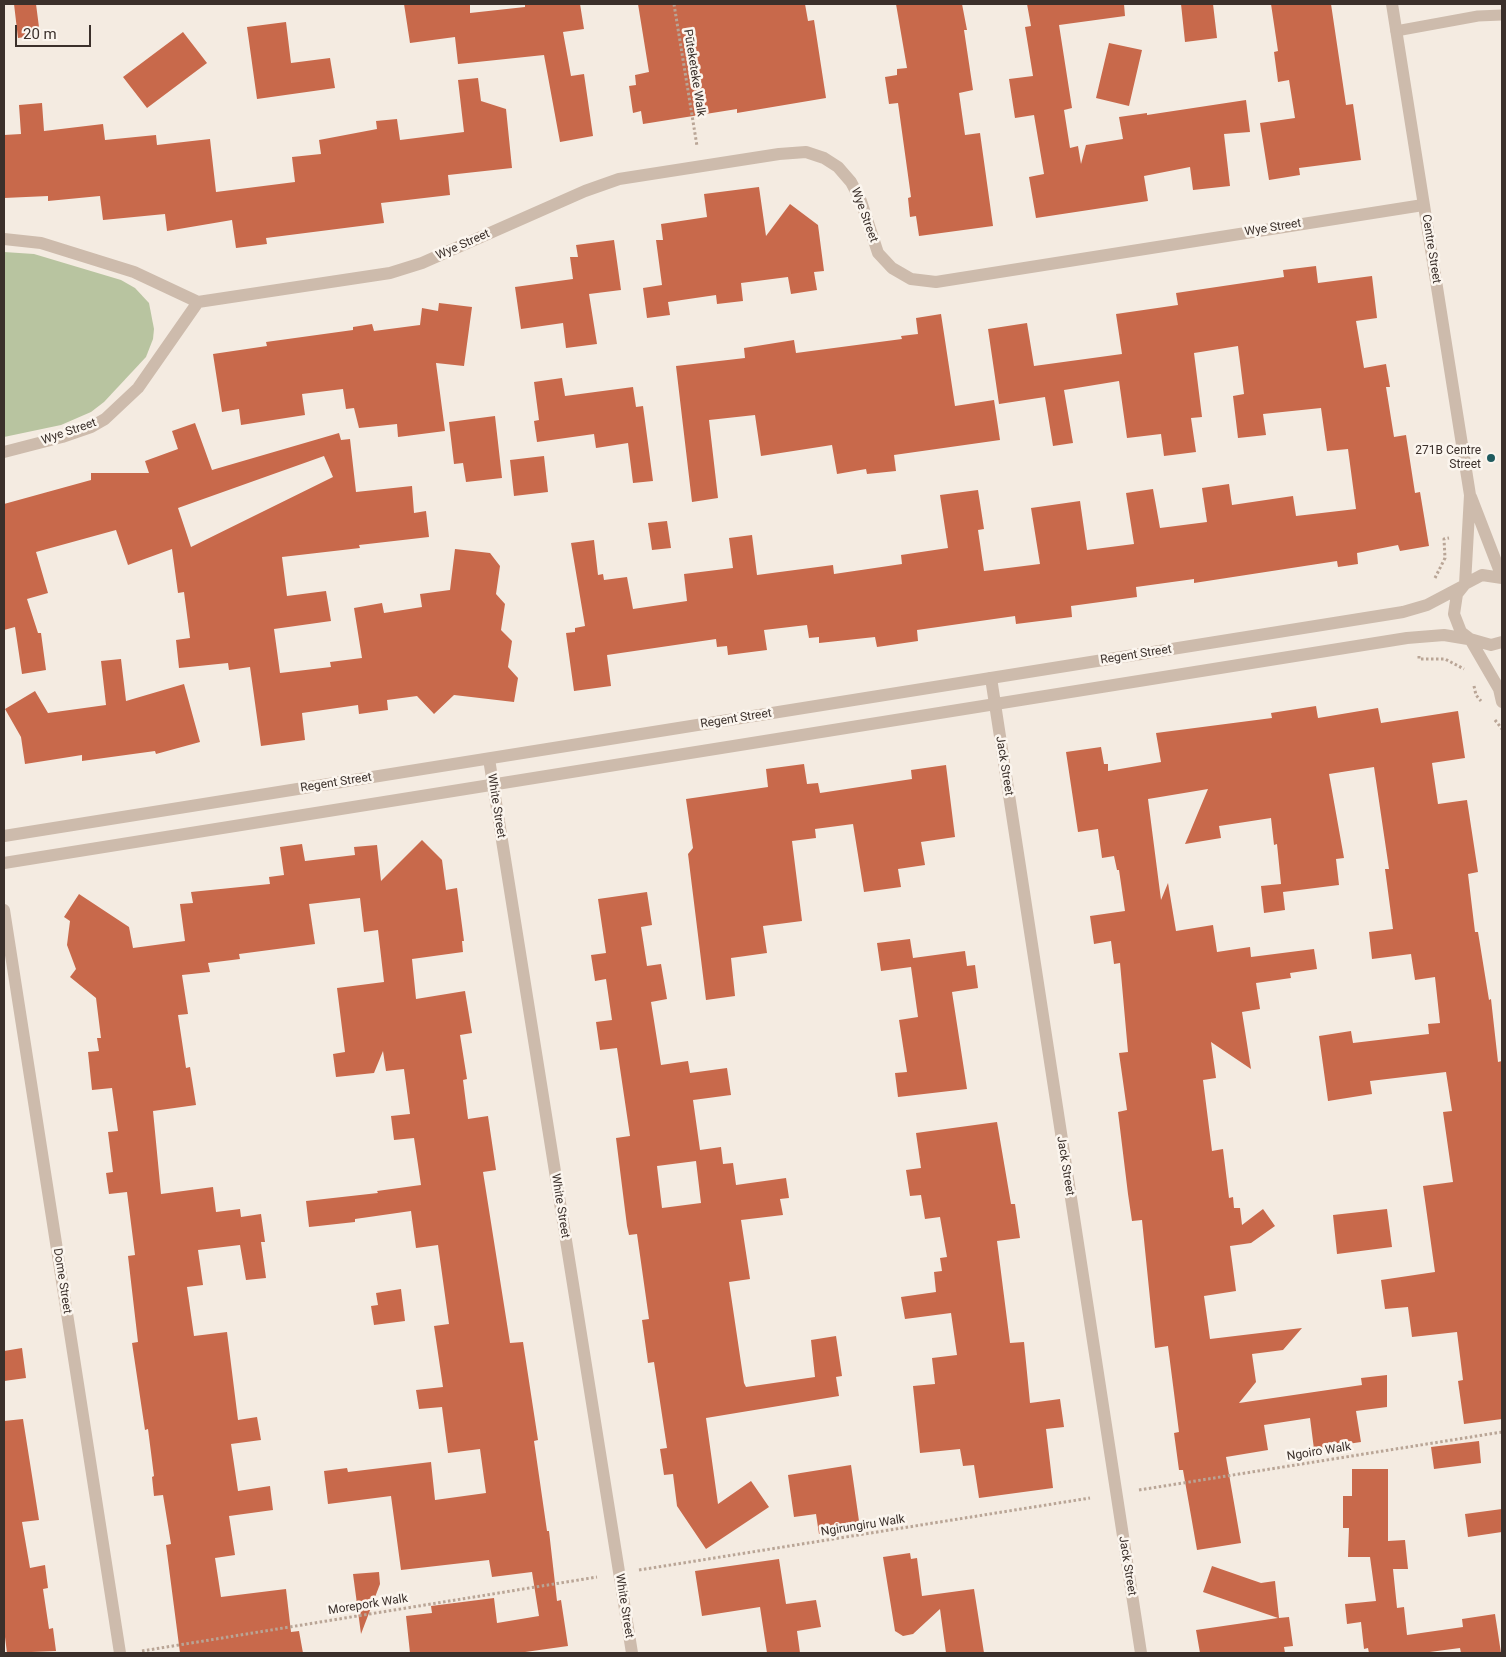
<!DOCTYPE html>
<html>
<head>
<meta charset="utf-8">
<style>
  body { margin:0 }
  #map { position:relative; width:1506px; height:1657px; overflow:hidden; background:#f4ebe1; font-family:Roboto,sans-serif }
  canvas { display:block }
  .frame { position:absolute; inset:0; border:5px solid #3b302b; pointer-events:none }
  .scale { position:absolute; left:15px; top:25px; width:76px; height:22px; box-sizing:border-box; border:2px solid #3b302b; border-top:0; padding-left:6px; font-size:15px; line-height:18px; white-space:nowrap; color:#3b302b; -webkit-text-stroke:4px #fbf5ee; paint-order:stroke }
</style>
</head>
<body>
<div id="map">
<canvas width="1506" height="1657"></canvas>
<div class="frame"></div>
<div class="scale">20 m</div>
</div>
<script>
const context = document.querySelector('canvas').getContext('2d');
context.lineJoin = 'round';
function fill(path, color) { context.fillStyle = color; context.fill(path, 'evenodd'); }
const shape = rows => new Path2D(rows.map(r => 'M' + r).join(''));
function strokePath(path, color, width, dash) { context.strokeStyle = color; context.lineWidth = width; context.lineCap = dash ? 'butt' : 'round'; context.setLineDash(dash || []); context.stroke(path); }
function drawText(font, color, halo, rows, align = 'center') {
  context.font = font + ' Roboto,sans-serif'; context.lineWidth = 5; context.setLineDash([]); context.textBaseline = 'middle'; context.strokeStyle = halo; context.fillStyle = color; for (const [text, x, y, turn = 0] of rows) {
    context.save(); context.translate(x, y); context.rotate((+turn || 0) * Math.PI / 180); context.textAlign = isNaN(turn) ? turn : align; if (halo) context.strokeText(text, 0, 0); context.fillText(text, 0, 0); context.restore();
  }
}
fill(shape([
  [4,252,34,254,121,280,135,288,149,303,154,329,153,339,146,357,104,402,91,412,61,425,4,437]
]), '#b8c4a0');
fill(shape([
  [14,4,36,4,40,35,18,38],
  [404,4,470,4,470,13,525,7,525,4,580,4,584,29,563,32,571,76,584,74,593,136,560,142,544,55,458,64,455,37,410,43],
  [638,4,805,4,808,21,814,20,826,98,737,113,737,109,643,124,641,111,633,113,629,86,636,85,635,75,649,72],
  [896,4,962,4,967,30,964,30,973,90,959,93,965,135,980,133,993,226,919,236,916,216,910,217,908,198,911,197,898,103,889,104,885,77,897,75,897,69,907,68],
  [1027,4,1124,4,1125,16,1059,25,1072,108,1064,110,1070,148,1078,146,1081,164,1086,145,1123,139,1119,117,1147,113,1147,115,1246,100,1250,132,1224,134,1230,186,1193,190,1190,167,1144,176,1148,201,1036,218,1029,177,1044,174,1034,115,1015,118,1009,79,1033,76,1025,27,1031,26],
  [1181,4,1213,4,1217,38,1185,42],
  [1271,4,1331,4,1346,105,1353,104,1361,160,1299,168,1300,175,1269,180,1260,123,1295,118,1289,80,1278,82,1274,52,1278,51],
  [286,22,291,63,330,58,335,88,257,99,247,27],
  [183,32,207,63,147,108,123,77],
  [1109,43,1142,50,1129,106,1096,98],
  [478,78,481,101,506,109,512,168,448,175,450,195,381,203,384,223,266,238,267,244,236,248,232,220,167,231,165,214,103,220,100,196,48,201,48,196,4,198,4,135,21,134,19,105,42,103,44,131,103,124,105,140,156,135,157,145,210,139,216,192,295,182,292,157,321,154,319,140,377,129,376,121,397,119,400,140,464,132,458,80],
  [759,187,766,236,790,204,818,225,824,271,814,272,817,290,791,294,788,277,741,283,743,301,717,304,716,295,668,302,670,315,647,318,643,288,662,285,656,240,663,240,661,224,707,217,704,194],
  [614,240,621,290,589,294,597,344,566,348,563,323,521,329,515,287,573,279,570,257,578,257,576,245],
  [1316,266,1318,283,1372,276,1377,318,1356,321,1364,368,1386,364,1390,387,1386,387,1394,437,1406,435,1415,493,1420,492,1429,546,1400,551,1398,545,1357,553,1358,564,1338,567,1337,561,1194,583,1194,579,1136,587,1137,597,1071,606,1072,617,1016,624,1015,616,917,630,918,641,877,647,875,637,819,643,819,637,809,638,807,625,764,630,767,650,728,655,727,646,717,647,716,639,607,655,611,686,574,691,566,633,575,632,575,628,585,626,571,543,594,540,598,575,603,574,604,580,627,577,633,609,687,601,684,574,733,568,729,538,752,535,757,575,833,565,834,574,902,564,901,555,948,548,940,495,978,490,984,529,978,530,984,571,1040,564,1031,508,1080,501,1087,550,1134,544,1126,493,1153,489,1160,528,1207,522,1202,488,1229,484,1232,505,1293,496,1296,516,1356,509,1348,449,1327,451,1321,408,1263,414,1266,435,1238,438,1233,396,1244,394,1238,346,1194,353,1202,417,1191,418,1196,452,1164,456,1161,434,1127,438,1119,381,1064,390,1073,443,1053,446,1045,397,999,404,988,329,1027,323,1034,366,1122,354,1116,314,1178,305,1176,293,1284,277,1283,270],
  [439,303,472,307,464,366,436,363,445,431,398,437,397,424,359,428,354,408,346,409,343,389,302,394,305,415,241,425,239,409,222,412,213,354,267,346,266,342,353,330,353,327,372,324,374,331,420,325,422,308,438,311],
  [941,314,955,406,994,400,1000,440,894,455,896,471,867,474,866,469,837,474,832,445,761,456,755,415,709,420,718,498,692,502,676,366,745,358,744,348,794,340,796,353,902,339,901,336,918,334,916,318],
  [562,378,565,396,633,387,636,407,643,406,653,481,633,483,628,443,596,448,594,434,537,442,534,421,539,420,534,382],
  [495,416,502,478,466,482,463,463,454,464,449,422],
  [195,423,212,470,339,433,341,440,350,439,356,492,412,486,414,513,426,511,429,537,359,545,360,548,282,557,287,596,326,591,331,621,274,629,280,673,331,667,330,662,362,658,354,608,382,603,384,613,422,607,420,594,450,590,455,549,490,553,500,566,496,594,505,604,501,630,512,641,508,667,518,678,514,702,454,695,434,714,417,696,387,700,388,710,359,714,358,705,302,713,305,740,261,746,250,667,229,670,228,663,179,668,176,640,190,638,184,592,178,593,172,549,128,565,116,530,36,552,48,593,27,599,38,633,41,633,46,670,22,674,15,627,4,630,4,504,91,480,91,473,149,473,145,461,178,449,172,431],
  [324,456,333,477,191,547,178,508],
  [544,456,548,492,514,496,510,460],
  [667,521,671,548,652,550,648,523],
  [121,659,126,701,184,684,200,742,156,754,155,751,82,761,82,755,25,764,21,737,5,709,35,691,48,713,106,705,101,661],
  [1316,706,1318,718,1378,708,1381,723,1458,711,1465,758,1432,763,1438,804,1467,800,1478,872,1468,874,1475,932,1478,932,1489,1000,1491,999,1498,1062,1502,1061,1502,1419,1464,1424,1458,1381,1463,1380,1457,1332,1412,1337,1408,1307,1385,1309,1381,1280,1435,1272,1423,1186,1453,1182,1443,1112,1452,1111,1446,1072,1370,1081,1372,1094,1328,1101,1319,1036,1351,1031,1353,1043,1429,1034,1428,1024,1440,1023,1435,977,1415,980,1411,954,1372,959,1369,932,1393,929,1385,869,1389,869,1374,767,1329,774,1344,858,1336,859,1339,885,1283,892,1285,910,1264,913,1261,886,1281,884,1277,844,1274,845,1271,818,1219,826,1221,838,1185,844,1208,789,1148,799,1161,900,1168,883,1176,931,1213,925,1217,952,1250,947,1251,957,1314,949,1317,969,1290,973,1291,978,1256,983,1260,1009,1242,1012,1251,1069,1211,1042,1216,1078,1203,1080,1212,1151,1223,1149,1229,1198,1233,1197,1234,1208,1240,1208,1242,1225,1263,1209,1275,1226,1251,1243,1230,1246,1236,1291,1204,1296,1210,1339,1302,1328,1283,1350,1252,1354,1256,1382,1239,1403,1362,1385,1361,1378,1387,1375,1387,1407,1356,1411,1361,1442,1314,1449,1310,1418,1264,1425,1268,1450,1226,1457,1241,1543,1197,1550,1183,1470,1179,1470,1174,1433,1179,1432,1168,1346,1155,1348,1142,1220,1132,1221,1128,1194,1118,1112,1127,1110,1119,1053,1128,1052,1120,963,1114,964,1111,941,1094,944,1090,916,1125,911,1119,870,1117,870,1114,856,1102,858,1098,829,1078,832,1066,752,1101,747,1104,764,1108,764,1108,771,1161,762,1156,733,1272,718,1271,713],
  [804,764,807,784,818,783,820,793,912,779,911,770,946,765,955,837,921,842,925,865,898,869,901,887,864,892,853,824,815,829,816,838,792,841,802,921,763,926,767,953,731,958,735,996,706,1000,688,854,693,848,686,799,768,787,766,769],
  [422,840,442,860,446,890,457,888,464,941,462,941,463,952,412,959,416,999,465,991,472,1033,460,1035,467,1079,463,1080,468,1119,488,1116,496,1170,483,1172,510,1343,523,1342,538,1440,534,1441,547,1531,549,1531,557,1601,561,1600,568,1646,518,1653,410,1653,406,1616,432,1613,431,1606,494,1598,497,1623,539,1616,532,1572,492,1577,489,1560,401,1570,391,1496,328,1504,324,1471,347,1468,348,1472,431,1462,435,1500,486,1493,480,1449,448,1453,442,1407,419,1409,416,1390,443,1387,434,1326,449,1324,438,1245,416,1248,411,1211,355,1219,355,1222,309,1227,306,1201,378,1193,377,1191,421,1185,414,1138,394,1140,391,1116,410,1114,404,1069,386,1071,383,1051,374,1073,336,1077,333,1054,345,1052,337,988,384,982,378,930,364,932,360,898,309,904,315,944,239,954,240,959,208,963,210,972,182,975,188,1014,178,1015,186,1068,190,1067,196,1105,153,1111,161,1194,213,1187,216,1212,240,1209,241,1217,261,1214,265,1242,261,1242,266,1278,246,1280,240,1245,198,1250,203,1285,187,1287,194,1336,227,1332,238,1420,257,1417,261,1440,231,1444,238,1491,270,1486,273,1510,229,1516,235,1555,215,1558,221,1597,286,1589,291,1632,299,1631,303,1653,180,1653,166,1545,171,1544,163,1495,154,1496,152,1477,154,1476,148,1429,145,1430,132,1343,138,1342,128,1256,135,1255,127,1192,109,1194,106,1173,113,1172,108,1132,118,1131,112,1088,92,1090,88,1052,99,1051,97,1038,101,1038,96,998,70,977,76,969,67,945,70,921,64,917,79,894,129,927,133,948,185,941,180,904,193,903,191,892,270,884,269,877,284,875,280,847,302,844,305,861,355,855,354,847,377,845,381,881],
  [647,892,652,925,641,927,647,966,661,964,667,999,651,1002,661,1065,688,1061,690,1073,727,1068,731,1095,693,1100,700,1150,721,1147,723,1164,733,1163,736,1185,786,1178,789,1198,780,1199,783,1215,741,1220,750,1279,729,1282,744,1383,746,1387,815,1377,811,1340,836,1336,842,1376,836,1377,839,1396,706,1418,718,1504,751,1481,769,1507,706,1549,677,1506,673,1474,664,1475,660,1449,667,1448,654,1362,648,1363,642,1320,649,1319,637,1234,629,1235,627,1226,616,1138,630,1136,617,1048,600,1050,596,1022,612,1020,606,979,595,981,591,955,606,953,598,899],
  [696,1161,701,1203,662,1208,657,1166],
  [910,939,913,958,965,951,967,966,975,965,978,988,952,992,967,1089,898,1097,895,1073,907,1072,899,1020,918,1017,911,967,881,971,877,943],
  [997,1122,1011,1204,1015,1204,1020,1238,997,1241,1010,1343,1024,1342,1030,1403,1060,1399,1064,1427,1046,1429,1053,1488,979,1498,974,1465,963,1466,960,1449,920,1453,913,1386,935,1384,932,1358,957,1355,951,1313,905,1319,901,1297,936,1292,934,1272,942,1271,940,1258,947,1257,940,1217,925,1219,921,1195,910,1196,906,1170,921,1168,916,1133],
  [1387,1209,1392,1247,1337,1254,1333,1215],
  [401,1289,405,1321,374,1325,371,1306,378,1305,376,1293],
  [22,1348,26,1378,4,1381,4,1351],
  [23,1419,39,1520,22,1522,30,1568,45,1565,48,1588,43,1589,49,1629,53,1628,56,1651,7,1653,4,1629,4,1421],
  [1479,1441,1481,1463,1434,1469,1431,1447],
  [851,1465,860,1528,819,1534,816,1514,794,1517,788,1475],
  [1352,1469,1388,1469,1388,1541,1405,1540,1408,1569,1393,1569,1397,1608,1404,1607,1407,1635,1463,1627,1462,1619,1495,1614,1501,1653,1461,1653,1460,1648,1422,1653,1369,1653,1368,1648,1364,1649,1361,1622,1347,1624,1345,1604,1376,1601,1370,1557,1348,1557,1349,1528,1343,1528,1343,1496,1352,1496],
  [1502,1509,1502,1532,1468,1537,1465,1514],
  [910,1553,911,1559,917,1558,922,1596,974,1589,984,1653,946,1653,940,1609,913,1634,903,1636,895,1631,883,1557],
  [779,1559,786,1604,816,1600,821,1627,797,1631,800,1653,767,1653,760,1607,702,1616,695,1571],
  [1212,1566,1261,1583,1275,1581,1279,1618,1289,1617,1293,1646,1284,1647,1285,1653,1200,1653,1196,1630,1278,1618,1203,1592],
  [379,1572,380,1584,361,1634,353,1574]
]), '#c8694b');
strokePath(shape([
  [674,4,697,146],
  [1435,578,1445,558,1444,539,1449,538],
  [1419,656,1419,659,1445,659,1464,669],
  [1474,686,1476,695,1481,701],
  [1495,720,1502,729],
  [1139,1490,1502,1432],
  [639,1570,1090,1498],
  [142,1651,597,1577]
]), '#b9a596', 3, [2.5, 2.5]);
strokePath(shape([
  [1396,31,1478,16,1502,15]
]), '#cdbbac', 11);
strokePath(shape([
  [4,239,41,243,134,272,198,302,390,273,422,263,585,191,619,179,779,154,806,152,824,158,838,167,851,182,861,201,878,253,892,268,911,279,936,282,1423,205],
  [4,452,62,437,91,427,105,419,138,388,198,302],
  [991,678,1141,1653],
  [489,759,632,1653],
  [4,910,120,1653]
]), '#cdbbac', 12);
strokePath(shape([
  [1392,4,1470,495,1465,584],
  [1471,497,1502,577],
  [1502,578,1482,575,1465,584,1457,594,1454,614,1461,632,1470,639,1491,645,1502,642],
  [1470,639,1499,689,1502,702],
  [4,836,1403,612,1427,605,1463,586],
  [4,863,1407,638,1444,635,1468,639]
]), '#cdbbac', 12);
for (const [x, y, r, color] of [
  [1491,458,5,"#1f5a5e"]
]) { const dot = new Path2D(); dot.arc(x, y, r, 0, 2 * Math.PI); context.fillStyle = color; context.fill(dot); strokePath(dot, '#fbf5ee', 2); }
drawText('12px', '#3b302b', '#fbf5ee', [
  ["Pūteketeke Walk",694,73,81],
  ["Wye Street",864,215,70],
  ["Wye Street",1273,228,-9],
  ["Wye Street",463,245,-24],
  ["Centre Street",1431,249,81],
  ["Wye Street",69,432,-19],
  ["Regent Street",1136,655,-9],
  ["Regent Street",736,719,-9],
  ["Jack Street",1004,766,81],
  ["Regent Street",336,783,-9],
  ["White Street",496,806,81],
  ["Jack Street",1065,1166,81],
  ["White Street",560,1206,81],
  ["Dome Street",62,1281,81],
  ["Ngoiro Walk",1319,1452,-9],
  ["Ngirungiru Walk",863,1526,-9],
  ["Jack Street",1127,1566,81],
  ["Morepork Walk",368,1605,-9],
  ["White Street",624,1606,81]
]);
drawText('12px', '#3b302b', '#fbf5ee', [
  ["271B Centre",1481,451],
  ["Street",1481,465]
], 'right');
</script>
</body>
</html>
